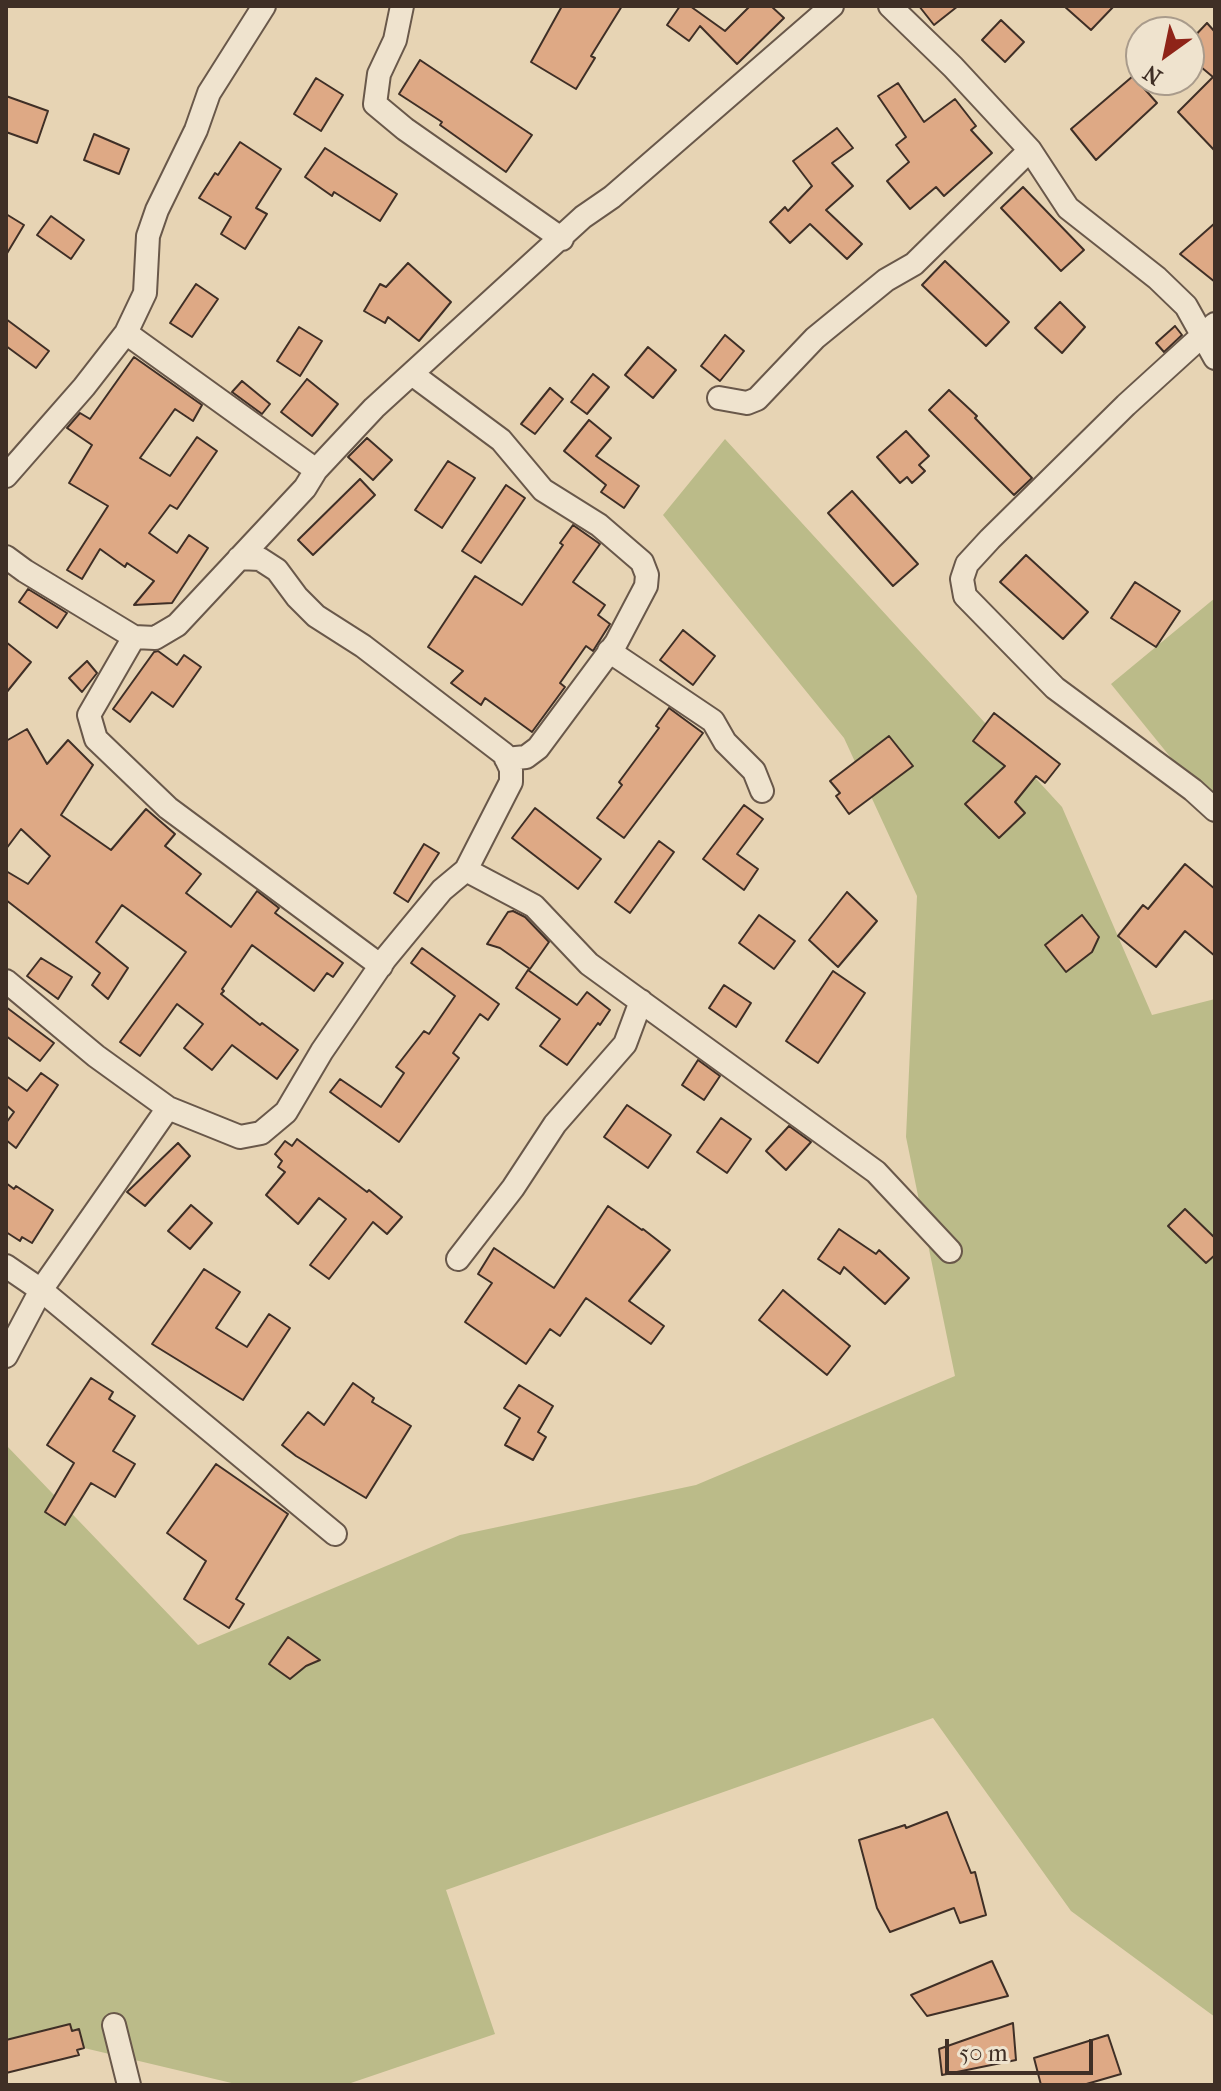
<!DOCTYPE html>
<html>
<head>
<meta charset="utf-8">
<style>
  body { margin:0 }
  #map { position:relative; width:1221px; height:2091px; overflow:hidden; background:#e7d4b4; font-family:"IM FELL French Canon",serif }
  canvas { display:block }
  .frame { position:absolute; inset:0; border:8px solid #3f2f26; pointer-events:none }
  .north { position:absolute; left:1125px; top:16px; width:80px; height:80px; box-sizing:border-box; background:#efe3ce; border:2px solid #a99b8b; border-radius:50%; rotate:213deg; font-size:22px; font-weight:700; line-height:32px; text-align:center; color:#3f2f26 }
  .north::after { content:''; display:block; margin:auto; width:28px; height:36px; background:#8f2418; clip-path:polygon(50% 0,100% 100%,50% 72%,0 100%) }
  .scale { position:absolute; left:945px; top:2039px; width:148px; height:36px; box-sizing:border-box; border:4px solid #3f2f26; border-top:0; padding-left:10px; font-size:24px; line-height:28px; white-space:nowrap; color:#3f2f26; -webkit-text-stroke:6px #efe3ce; paint-order:stroke }
</style>
</head>
<body>
<div id="map">
<canvas width="1221" height="2091"></canvas>
<div class="frame"></div>
<div class="north">N</div>
<div class="scale">50 m</div>
</div>
<script>
const context = document.querySelector('canvas').getContext('2d');
context.lineJoin = 'round';
function fill(path, color) { context.fillStyle = color; context.fill(path, 'evenodd'); }
const shape = rows => new Path2D(rows.map(r => 'M' + r).join(''));
function strokePath(path, color, width, dash) { context.strokeStyle = color; context.lineWidth = width; context.lineCap = dash ? 'butt' : 'round'; context.setLineDash(dash || []); context.stroke(path); }
fill(shape([
  [725,439,1062,807,1152,1015,1215,999,1215,2017,1071,1911,933,1718,446,1890,495,2034,345,2085,240,2085,42,2038,6,2062,6,1445,198,1645,460,1535,696,1485,955,1376,906,1137,917,896,844,738,663,515],
  [1215,598,1215,812,1111,684]
]), '#bbbb89');
const building = shape([
  [562,6,622,6,591,56,595,58,576,89,531,62,562,6],
  [680,6,690,6,725,31,750,6,771,6,784,18,737,64,700,26,689,41,667,25,680,6],
  [919,6,958,6,934,25,919,6],
  [1064,6,1114,6,1091,30,1064,6],
  [1001,20,1024,42,1005,62,982,40,1001,20],
  [1207,23,1215,32,1215,151,1178,112,1213,77,1189,57,1189,42,1207,23],
  [420,60,532,135,506,172,440,125,442,122,399,94,420,60],
  [1133,76,1157,103,1096,160,1071,129,1133,76],
  [316,78,343,95,321,131,294,114,316,78],
  [898,83,924,122,955,99,976,126,971,130,992,153,944,196,936,187,910,209,887,181,909,162,896,145,906,137,878,96,898,83],
  [6,96,48,111,37,143,6,132,6,96],
  [837,128,853,148,832,163,853,186,826,210,862,244,847,259,810,224,790,243,770,222,785,207,788,211,812,186,793,161,837,128],
  [94,134,129,149,119,174,84,160,94,134],
  [240,142,281,169,256,208,267,214,245,249,221,234,231,217,199,198,215,173,218,175,240,142],
  [325,148,397,194,380,221,334,192,332,196,305,177,325,148],
  [1023,187,1084,250,1061,271,1001,208,1023,187],
  [6,214,24,225,6,255,6,214],
  [51,216,84,240,71,259,37,235,51,216],
  [1215,223,1215,282,1180,254,1215,223],
  [945,261,1009,322,986,346,922,285,945,261],
  [408,263,451,302,419,341,388,317,385,323,364,311,380,284,386,287,408,263],
  [196,284,218,299,192,337,170,323,196,284],
  [1060,302,1085,327,1062,353,1035,328,1060,302],
  [6,319,49,351,36,368,6,346,6,319],
  [1175,326,1182,335,1164,352,1156,343,1175,326],
  [299,327,322,341,300,376,277,361,299,327],
  [725,335,744,351,720,381,701,366,725,335],
  [648,347,676,370,653,398,625,375,648,347],
  [134,357,202,405,193,421,175,409,140,458,170,476,197,437,217,451,177,509,170,505,149,533,177,553,189,535,208,548,172,603,134,605,154,581,127,563,125,567,100,549,82,579,67,570,108,506,69,483,92,445,67,428,80,413,90,419,134,357],
  [593,374,609,387,587,414,571,402,593,374],
  [307,379,338,404,312,436,281,412,307,379],
  [242,381,270,404,262,414,232,392,242,381],
  [550,388,563,399,535,434,521,424,550,388],
  [949,390,977,416,975,418,1032,478,1014,495,929,410,949,390],
  [589,420,611,438,596,456,639,486,624,508,601,492,606,485,564,451,589,420],
  [906,431,929,456,919,465,925,471,912,483,907,477,900,483,877,457,906,431],
  [367,438,392,460,373,480,348,457,367,438],
  [448,461,475,478,442,528,415,510,448,461],
  [360,479,375,495,313,555,298,540,360,479],
  [506,485,525,498,481,563,462,551,506,485],
  [852,491,918,564,893,586,828,513,852,491],
  [573,525,600,544,573,582,605,605,598,615,610,624,593,651,586,646,560,683,565,687,532,732,485,698,481,705,451,683,463,671,428,647,475,576,522,605,563,545,560,543,573,525],
  [1026,555,1088,612,1063,639,1000,582,1026,555],
  [1135,582,1180,611,1156,647,1111,618,1135,582],
  [28,589,67,613,57,628,19,602,28,589],
  [683,630,715,656,693,685,660,660,683,630],
  [6,642,31,662,6,693,6,642],
  [158,651,177,665,184,655,201,667,173,707,152,692,130,722,113,709,154,652,158,651],
  [87,661,97,673,82,692,69,678,87,661],
  [669,708,703,733,624,838,597,818,622,785,619,782,659,728,656,726,669,708],
  [994,713,1060,764,1045,783,1036,776,1015,802,1025,813,999,838,965,804,1005,766,973,741,994,713],
  [27,729,47,764,68,740,93,765,61,815,111,850,146,809,175,834,165,846,201,874,186,893,231,927,257,891,279,908,275,913,343,963,333,977,327,973,314,991,252,945,222,989,224,991,221,994,260,1025,262,1023,298,1050,277,1079,232,1045,212,1070,184,1048,203,1024,177,1004,140,1056,120,1042,186,952,122,905,96,942,128,968,108,999,92,985,100,973,6,900,6,871,28,884,50,856,21,829,6,849,6,741,27,729],
  [889,736,913,766,849,814,836,796,840,793,830,781,889,736],
  [744,805,763,819,737,854,758,869,744,890,703,859,744,805],
  [535,808,601,859,578,889,512,838,535,808],
  [659,841,674,852,630,913,615,902,659,841],
  [424,844,439,853,408,902,394,893,424,844],
  [1185,864,1215,889,1215,956,1185,931,1156,967,1118,936,1143,905,1148,909,1185,864],
  [847,892,877,921,838,967,809,940,847,892],
  [513,911,525,917,549,942,530,969,500,948,487,944,508,912,513,911],
  [759,915,795,941,774,969,739,943,759,915],
  [1082,915,1099,937,1092,952,1066,972,1045,945,1082,915],
  [422,948,499,1004,488,1020,480,1014,453,1053,459,1058,399,1142,330,1092,340,1079,381,1107,404,1073,396,1067,424,1031,429,1034,455,996,411,963,422,948],
  [41,958,72,977,58,999,27,976,41,958],
  [528,970,577,1005,587,992,610,1010,600,1025,598,1023,567,1065,540,1046,560,1019,516,988,528,970],
  [833,971,865,993,818,1063,786,1041,833,971],
  [724,985,751,1003,736,1027,709,1008,724,985],
  [6,1007,54,1043,40,1061,6,1036,6,1007],
  [698,1060,720,1076,704,1100,682,1085,698,1060],
  [41,1073,58,1085,16,1148,6,1140,6,1123,14,1112,6,1105,6,1076,27,1091,41,1073],
  [627,1105,671,1135,648,1168,604,1137,627,1105],
  [721,1118,751,1139,727,1173,697,1152,721,1118],
  [789,1126,811,1142,786,1170,766,1151,789,1126],
  [297,1139,367,1192,369,1190,402,1217,387,1234,373,1222,329,1279,310,1265,346,1219,319,1198,298,1224,266,1195,285,1172,278,1167,282,1161,275,1154,285,1141,292,1146,297,1139],
  [178,1143,190,1156,145,1206,127,1192,178,1143],
  [6,1183,14,1189,16,1186,53,1210,32,1243,22,1237,20,1241,6,1232,6,1183],
  [191,1205,212,1223,190,1249,168,1231,191,1205],
  [608,1206,642,1230,643,1229,670,1250,629,1301,664,1326,651,1344,586,1298,560,1336,550,1329,526,1364,465,1322,492,1283,478,1274,494,1248,554,1288,608,1206],
  [1185,1209,1215,1238,1215,1255,1206,1263,1168,1226,1185,1209],
  [839,1229,876,1254,879,1250,909,1278,885,1304,844,1267,840,1274,818,1259,839,1229],
  [204,1269,240,1292,216,1328,247,1347,269,1314,290,1328,243,1400,152,1344,204,1269],
  [783,1290,850,1346,827,1375,759,1320,783,1290],
  [91,1378,113,1392,109,1399,135,1416,113,1451,135,1464,115,1497,91,1483,65,1525,45,1512,74,1463,47,1445,91,1378],
  [353,1383,374,1398,372,1402,411,1426,366,1498,296,1456,282,1445,308,1412,324,1425,353,1383],
  [519,1385,553,1406,538,1432,546,1437,533,1460,505,1445,520,1418,504,1408,519,1385],
  [216,1464,288,1514,236,1599,244,1604,229,1628,184,1599,206,1561,167,1533,216,1464],
  [288,1637,320,1660,306,1666,290,1679,269,1664,288,1637],
  [947,1812,971,1873,975,1872,986,1915,960,1923,954,1908,890,1932,877,1908,859,1840,905,1825,906,1828,947,1812],
  [992,1961,1008,1996,927,2016,911,1995,992,1961],
  [1013,2023,1016,2060,942,2075,939,2049,1013,2023],
  [70,2024,72,2031,79,2029,84,2048,77,2050,79,2055,6,2073,6,2040,70,2024],
  [1108,2035,1121,2074,1083,2085,1041,2085,1034,2058,1108,2035]
]);
fill(building, '#dea985');
strokePath(building, '#3f2f26', 2);
const minor = shape([
  [402,6,395,40,379,74,375,104,405,129,562,239],
  [890,6,953,67,1030,150,1068,208,1157,278,1186,306,1215,358],
  [1215,324,1126,405,990,539,967,564,962,579,965,596,1055,688,1193,790,1215,810],
  [126,333,316,470],
  [412,374,501,440,543,490,599,525,642,562,647,575,646,586,616,643,538,748,526,757,506,759],
  [719,398,747,403,757,399,815,338,886,280,914,264,1030,150],
  [6,476,84,387,126,333,145,293,148,236,157,210,196,130,209,93,264,6],
  [6,557,25,571,134,637,155,638,177,625,305,488,316,470,374,408,583,217,612,197,832,6],
  [134,637,89,715,96,739,168,808,381,966],
  [609,651,713,721,725,742,754,771,762,791],
  [466,870,534,906,589,964,876,1172,950,1251],
  [6,981,96,1056,168,1108,240,1137,261,1133,286,1112,322,1051,385,959,442,890,466,870,511,782,511,769,504,754,363,646,316,616,297,597,277,570,260,559,239,558],
  [458,1259,513,1188,555,1124,625,1044,641,1001],
  [6,1266,41,1290,335,1534],
  [6,1356,41,1290,168,1108],
  [114,2025,129,2085]
]);
strokePath(minor, '#69584a', 26);
strokePath(minor, '#efe3ce', 22);
</script>
</body>
</html>
